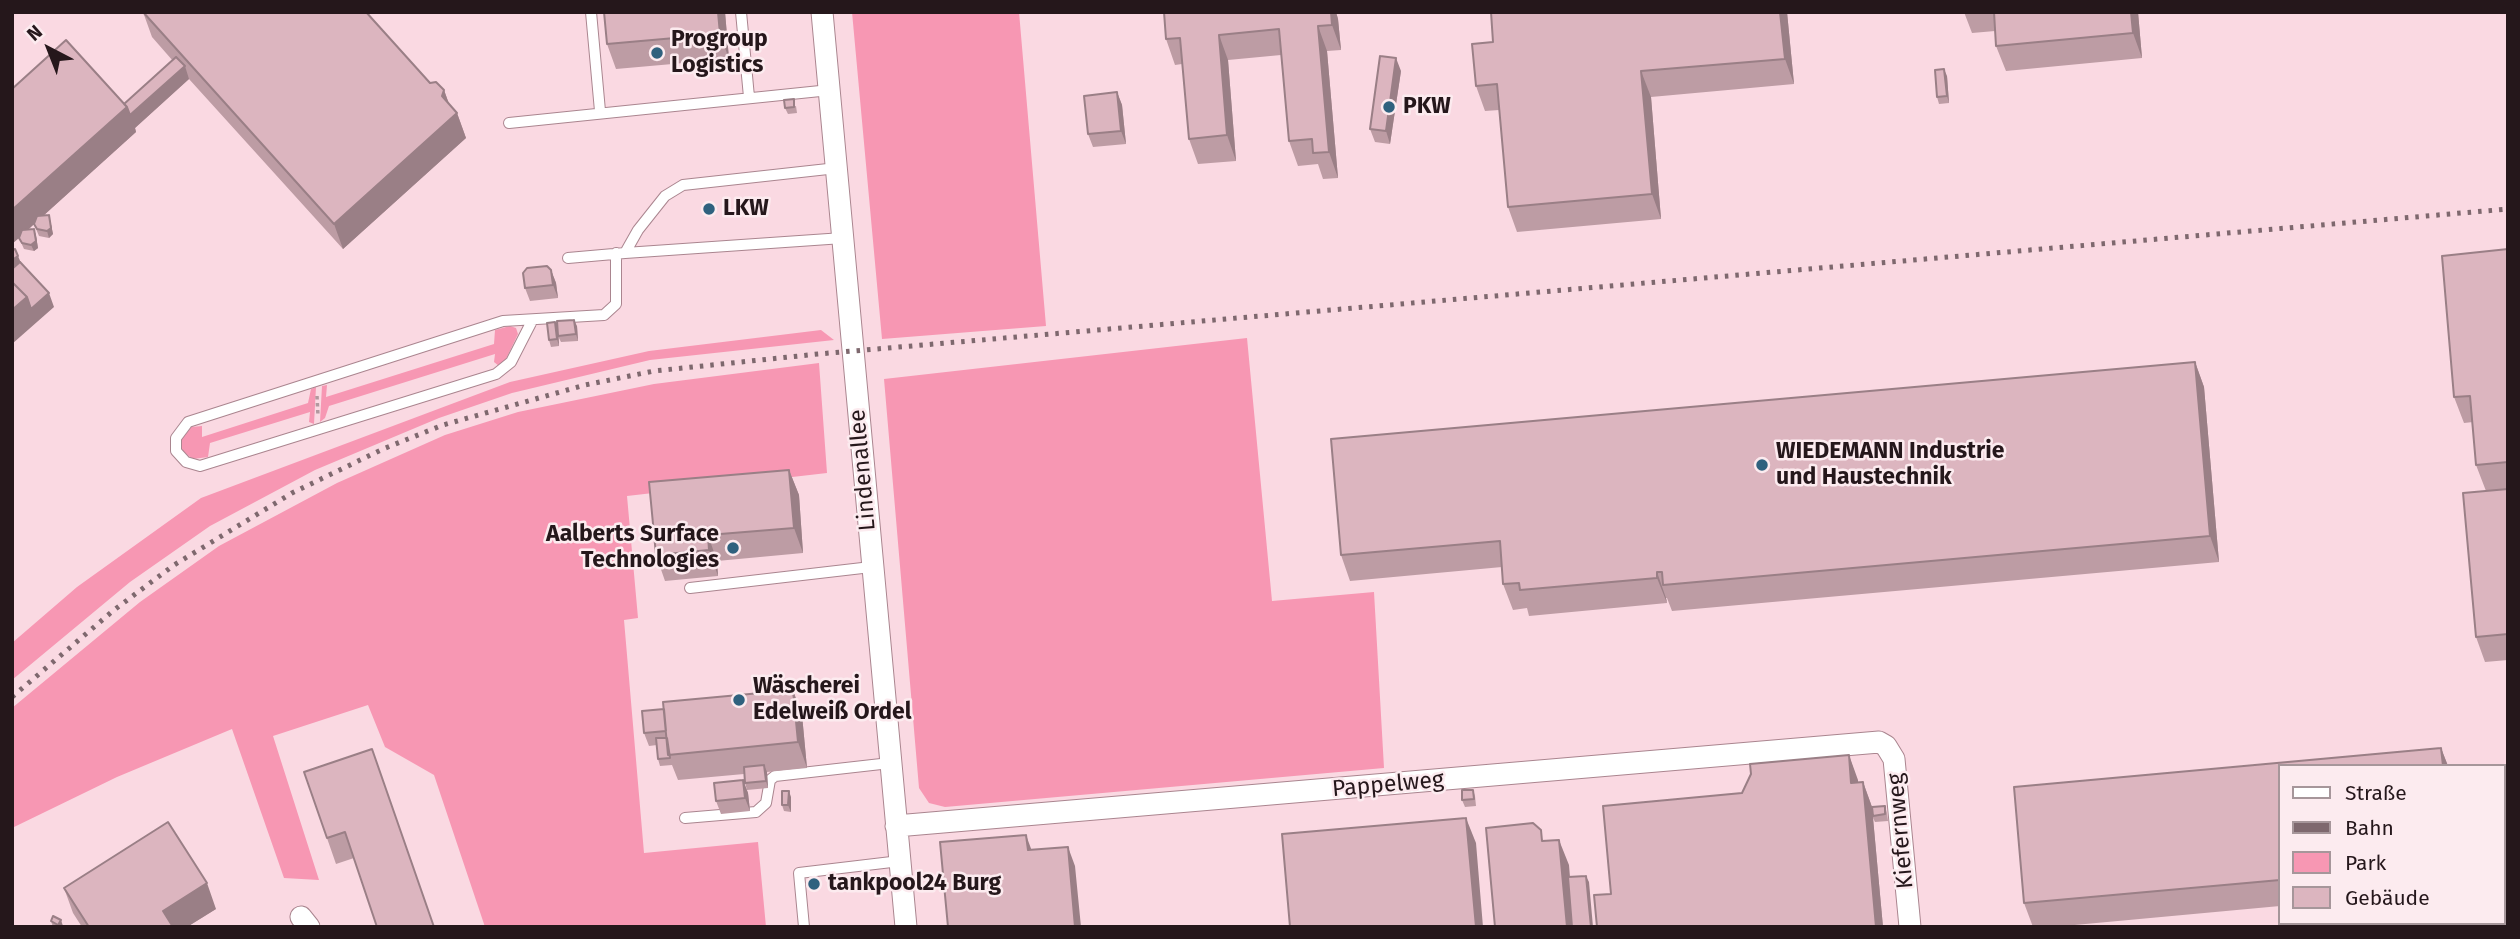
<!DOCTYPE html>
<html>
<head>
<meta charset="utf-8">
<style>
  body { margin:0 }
  #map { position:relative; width:2520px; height:939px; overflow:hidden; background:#fad9e2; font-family:"Fira Sans",sans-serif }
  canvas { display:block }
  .frame { position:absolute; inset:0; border:14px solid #25171b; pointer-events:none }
  .legend { position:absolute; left:2278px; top:764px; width:228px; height:161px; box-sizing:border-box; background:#fcebef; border:2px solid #a6969a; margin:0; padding:9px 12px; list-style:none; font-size:21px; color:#25171b }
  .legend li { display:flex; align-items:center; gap:14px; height:35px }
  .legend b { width:35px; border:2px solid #a6969a }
  .north { position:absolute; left:14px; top:14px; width:70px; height:70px; -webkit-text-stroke:5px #fcebef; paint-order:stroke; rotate:318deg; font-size:19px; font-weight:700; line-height:28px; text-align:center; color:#25171b }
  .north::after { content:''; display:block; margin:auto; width:24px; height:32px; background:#25171b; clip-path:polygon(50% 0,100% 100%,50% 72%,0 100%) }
</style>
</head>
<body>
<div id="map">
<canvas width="2520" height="939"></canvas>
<div class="frame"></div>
<ul class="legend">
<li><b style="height:9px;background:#fff"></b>Straße</li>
<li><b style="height:9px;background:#7e686e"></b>Bahn</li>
<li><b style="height:19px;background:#f797b3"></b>Park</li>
<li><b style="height:19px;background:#dcb5bf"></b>Gebäude</li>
</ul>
<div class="north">N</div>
</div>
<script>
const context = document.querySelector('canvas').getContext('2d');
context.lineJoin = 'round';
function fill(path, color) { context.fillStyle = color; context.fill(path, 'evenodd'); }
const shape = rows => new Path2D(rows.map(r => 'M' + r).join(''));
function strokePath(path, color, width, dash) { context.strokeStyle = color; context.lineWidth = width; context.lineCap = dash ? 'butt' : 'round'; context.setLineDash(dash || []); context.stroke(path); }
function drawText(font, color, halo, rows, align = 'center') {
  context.font = font + ' "Fira Sans",sans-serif'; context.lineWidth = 5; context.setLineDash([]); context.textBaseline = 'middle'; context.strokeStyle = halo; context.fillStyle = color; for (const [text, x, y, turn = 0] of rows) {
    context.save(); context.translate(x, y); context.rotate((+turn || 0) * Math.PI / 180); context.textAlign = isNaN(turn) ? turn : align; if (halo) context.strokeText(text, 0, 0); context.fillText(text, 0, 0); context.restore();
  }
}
fill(shape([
  [852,12,1019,12,1046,326,882,339],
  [510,326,516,328,518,334,506,359,499,366,494,362,495,354,329,406,325,418,320,422,322,386,327,385,326,397,494,344,495,330],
  [821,330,834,340,650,360,512,393,439,418,315,470,210,526,130,582,12,680,12,643,77,587,201,498,510,382,649,351],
  [1247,338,1272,601,1374,592,1384,768,945,807,929,803,919,788,884,379],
  [819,363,827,473,627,496,638,618,624,620,644,853,758,842,766,927,485,927,434,775,385,747,368,705,273,736,319,880,284,878,232,729,117,777,12,828,12,708,140,602,219,546,337,483,445,435,518,412,654,384],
  [316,387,314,424,309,422,310,412,210,443,208,457,193,459,183,452,180,441,191,427,202,426,202,437,308,403,311,389]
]), '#f797b3');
fill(shape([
  [2508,793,2508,920,2504,894,2504,794]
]), '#f28fad');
const lane = shape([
  [591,12,600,111],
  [741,12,749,97],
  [509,123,830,90],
  [625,253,843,238],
  [568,258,625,253,638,230,665,196,683,185,837,168],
  [532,321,511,362,496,374,200,466,186,462,176,451,176,438,188,422,503,321,604,315,616,304,616,253],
  [690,588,871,567],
  [685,818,756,812,766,803,770,780,775,776,890,763],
  [804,927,799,873,900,861]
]);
const street = shape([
  [822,12,906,927],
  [896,826,1879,742,1886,746,1894,759,1910,927],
  [301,917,309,927]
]);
strokePath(lane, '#aa858f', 12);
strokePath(street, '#aa858f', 23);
strokePath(shape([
  [317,396,318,416]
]), '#b2989f', 3.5, [3.5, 3.5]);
strokePath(lane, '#fff', 10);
strokePath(street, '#fff', 21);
strokePath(shape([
  [12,697,114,610,174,565,292,493,383,449,443,425,585,385,654,371,818,354,2508,209]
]), '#7e686e', 5, [3.5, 7]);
fill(shape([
  [143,12,430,83,444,90,449,104,457,113,466,138,343,249,189,79,135,128,136,132,43,216,49,215,53,234,49,238,39,236,34,224,28,230,34,229,36,236,38,248,34,251,24,249,19,238,12,244,124,104,173,61,152,37],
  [725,12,729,59,616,69,607,44],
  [1164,12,1336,12,1338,19,1341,50,1327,51,1338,178,1323,179,1318,164,1298,166,1289,141,1281,55,1228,60,1236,161,1198,164,1189,139,1182,64,1175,65,1166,39],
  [1787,12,1794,84,1651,97,1661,219,1517,232,1508,207,1499,110,1485,111,1476,86,1493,42],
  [1964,12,2138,12,2142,58,2006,71,1996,46,1995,31,1972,33],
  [1401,71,1390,144,1375,142,1370,129],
  [1947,76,1949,103,1939,104,1937,97],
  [1117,92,1122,105,1126,144,1093,147,1088,134],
  [796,106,797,113,788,114,785,108],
  [2508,249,2508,489,2486,491,2476,465,2473,422,2464,423,2454,397],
  [551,270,556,283,558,298,530,301,525,288],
  [555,322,558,328,559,346,551,347,549,340],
  [577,326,578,341,561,342,558,336],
  [2195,362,2204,387,2219,562,1672,611,1667,598,1666,598,1667,603,1529,616,1527,608,1513,610,1503,584,1502,567,1350,581,1341,555],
  [789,470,799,495,803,553,717,561,718,576,665,581,656,555],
  [2508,489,2508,660,2485,662,2476,637],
  [802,715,807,768,767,772,768,788,747,790,745,783,744,774,678,780,672,765,660,766,658,759,657,745,649,746,644,733],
  [2441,748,2448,766,2280,766,2280,906,2053,927,2033,927,2024,903,2014,787],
  [372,749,354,858,336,864,304,772],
  [1849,755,1858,783,1863,782,1872,807,1885,806,1887,813,1888,821,1875,822,1873,818,1883,927,1597,927,1611,894,1742,793],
  [743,780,748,793,750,811,721,814,716,801],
  [1473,790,1475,796,1476,806,1465,807,1462,800],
  [791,797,791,812,784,811,782,805],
  [64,888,216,909,187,927,82,927,73,913],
  [51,921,63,926,53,927]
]), '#bd9ca4');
fill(shape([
  [718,12,725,12,729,59,720,34],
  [1331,12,1336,12,1338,19,1341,50,1332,25],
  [1780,12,1787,12,1794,84,1785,59],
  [2131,12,2138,12,2142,58,2133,33],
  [1318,26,1327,51,1338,178,1329,152],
  [1219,35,1228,60,1236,161,1227,135],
  [1396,58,1401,71,1390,144,1386,131],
  [185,66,189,79,135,128,136,132,12,244,12,210,127,107],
  [1944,69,1947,76,1949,103,1947,96],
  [1641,71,1651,97,1661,219,1652,194],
  [444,90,453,115,457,113,466,138,343,249,334,224,442,96],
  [1117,92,1122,105,1126,144,1121,131],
  [49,215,53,234,49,238,47,231],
  [34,229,36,236,38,248,34,251,31,245],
  [18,256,21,263,14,267,12,260],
  [551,270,556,283,558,298,553,285],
  [49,293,54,307,12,344,12,310,27,297],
  [574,320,577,326,578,341,576,334],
  [555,322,558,328,559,346,557,339],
  [2195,362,2204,387,2219,562,2210,536],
  [789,470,799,495,803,553,794,528],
  [708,535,717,561,718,576,709,550],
  [1657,572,1666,598,1667,603,1657,578],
  [793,690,802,715,807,768,798,742],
  [2441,748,2448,766,2443,766],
  [1849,755,1858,780,1860,808,1851,783],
  [764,765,767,772,768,788,766,781],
  [743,780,748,793,750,811,745,798],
  [1863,782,1872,807,1883,927,1876,927],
  [789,791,791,797,791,812,788,805],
  [1466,818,1476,843,1483,927,1476,927],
  [1026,835,1033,854,1028,850],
  [1559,840,1569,865,1574,927,1567,927],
  [1068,847,1075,866,1081,927,1075,927],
  [1586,876,1589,882,1593,927,1591,927],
  [207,883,216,909,187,927,169,927,163,911],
  [61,920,63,926,63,927,59,927,58,925]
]), '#9a7f86');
const building = shape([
  [143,12,366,12,430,83,436,82,444,90,442,96,457,113,334,224,143,12],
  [604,12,718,12,720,34,607,44,604,12],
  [1164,12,1331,12,1332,25,1318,26,1329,152,1313,153,1312,139,1289,141,1279,29,1219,35,1227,135,1189,139,1180,38,1166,39,1164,12],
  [1491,12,1780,12,1785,59,1641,71,1652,194,1508,207,1497,84,1476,86,1472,44,1493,42,1491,12],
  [1994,12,2131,12,2133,33,1996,46,1994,12],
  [66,40,127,107,12,210,12,89,66,40],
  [1380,56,1396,58,1386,131,1370,129,1380,56],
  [176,57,185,66,130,115,127,107,124,104,176,57],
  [1944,69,1947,96,1937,97,1935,70,1944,69],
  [1117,92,1121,131,1088,134,1084,96,1117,92],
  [794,99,794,107,785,108,784,100,794,99],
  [49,215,51,228,47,231,37,229,34,224,37,216,49,215],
  [34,229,36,241,31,245,22,243,19,238,22,230,34,229],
  [15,249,18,256,12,260,12,250,15,249],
  [2508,249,2508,462,2476,465,2470,396,2454,397,2442,256,2508,249],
  [20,262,49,293,31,309,27,297,12,282,12,269,20,262],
  [547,266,551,270,553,285,525,288,523,273,527,268,547,266],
  [12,282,27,297,12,310,12,282],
  [574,320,576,334,558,336,557,321,574,320],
  [555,322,557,339,549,340,547,323,555,322],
  [2195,362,2210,536,1663,585,1662,572,1657,572,1657,578,1520,590,1519,583,1503,584,1500,541,1341,555,1331,439,2195,362],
  [789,470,794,528,708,535,709,550,656,555,649,482,789,470],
  [2508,489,2508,634,2476,637,2463,493,2508,489],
  [793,690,798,742,668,755,663,702,793,690],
  [664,709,666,731,644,733,642,711,664,709],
  [656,738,667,738,670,758,658,759,656,738],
  [2441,748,2443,766,2280,766,2280,880,2024,903,2014,787,2441,748],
  [372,749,434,927,377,927,345,832,327,838,304,772,372,749],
  [1849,755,1851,783,1863,782,1876,927,1597,927,1594,895,1611,894,1603,806,1742,793,1751,774,1750,764,1849,755],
  [764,765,766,781,745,783,744,767,764,765],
  [743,780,745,798,716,801,714,783,743,780],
  [1462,790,1473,790,1474,799,1462,800,1462,790],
  [782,791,789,791,788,805,782,805,782,791],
  [1885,806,1885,814,1873,816,1872,807,1885,806],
  [1466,818,1476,927,1290,927,1282,834,1466,818],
  [168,822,207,883,163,911,173,927,89,927,64,888,168,822],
  [1533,823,1541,830,1542,841,1559,840,1567,927,1495,927,1486,828,1533,823],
  [1026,835,1028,850,1068,847,1075,927,948,927,940,842,1026,835],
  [1586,876,1591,927,1572,927,1568,877,1586,876],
  [53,916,61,920,58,925,51,921,53,916]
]);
fill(building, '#dcb5bf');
strokePath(building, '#9a7f86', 2);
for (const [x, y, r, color] of [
  [657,53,7,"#2f617e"],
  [1389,107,7,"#2f617e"],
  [709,209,7,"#2f617e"],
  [1762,465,7,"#2f617e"],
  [733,548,7,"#2f617e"],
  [739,700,7,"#2f617e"],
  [814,884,7,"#2f617e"]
]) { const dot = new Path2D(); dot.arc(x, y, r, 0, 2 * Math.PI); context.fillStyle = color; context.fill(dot); strokePath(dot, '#fcebef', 2.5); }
drawText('bold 23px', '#25171b', '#fcebef', [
  ["Progroup",671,40],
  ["Logistics",671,66],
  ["PKW",1403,107],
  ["LKW",723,209],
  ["WIEDEMANN Industrie",1776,452],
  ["und Haustechnik",1776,478],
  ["Aalberts Surface",719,535,"right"],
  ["Technologies",719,561,"right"],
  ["Wäscherei",753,687],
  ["Edelweiß Ordel",753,713],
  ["tankpool24 Burg",828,884]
], 'left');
drawText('23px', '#25171b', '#fcebef', [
  ["Lindenallee",863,470,-95],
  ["Pappelweg",1388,785,-5],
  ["Kiefernweg",1901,831,-95]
]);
</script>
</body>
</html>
